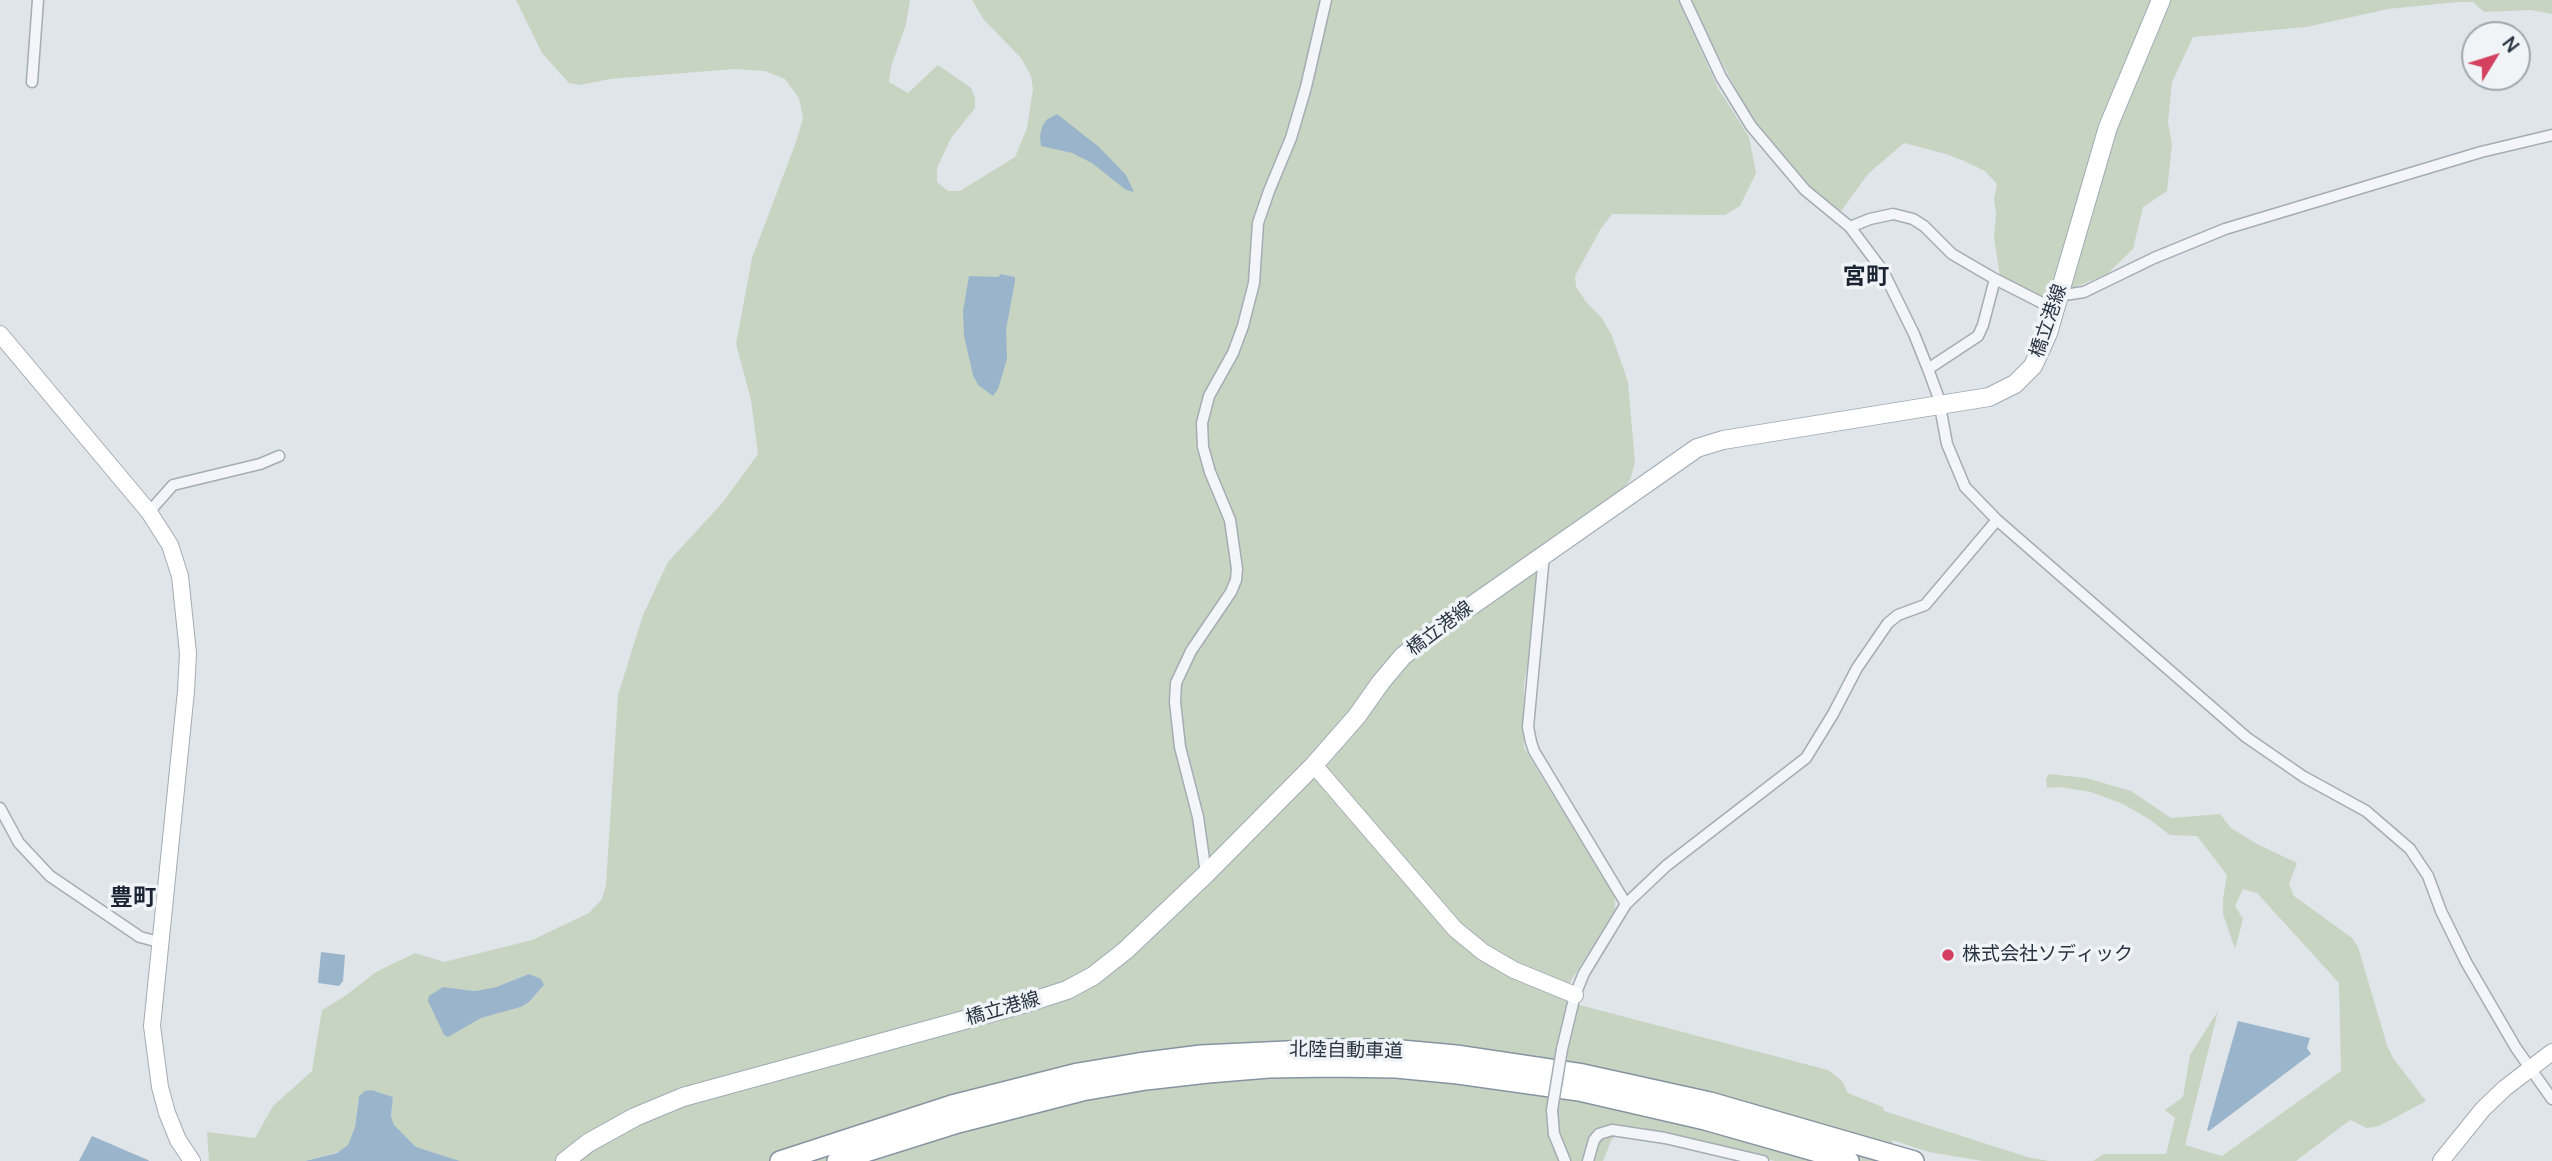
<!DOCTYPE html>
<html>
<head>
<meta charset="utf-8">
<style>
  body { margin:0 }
  #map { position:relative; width:2552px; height:1161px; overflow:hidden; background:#e0e5ea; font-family:Manrope,sans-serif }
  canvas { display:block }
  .north { position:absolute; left:2461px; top:21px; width:70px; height:70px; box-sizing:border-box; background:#f0f4f7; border:2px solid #a0a7af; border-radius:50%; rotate:52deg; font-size:19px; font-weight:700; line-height:28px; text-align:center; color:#283342 }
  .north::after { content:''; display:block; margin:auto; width:24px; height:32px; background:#d44060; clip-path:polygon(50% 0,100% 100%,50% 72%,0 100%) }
</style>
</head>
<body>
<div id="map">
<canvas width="2552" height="1161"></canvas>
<div class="north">N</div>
</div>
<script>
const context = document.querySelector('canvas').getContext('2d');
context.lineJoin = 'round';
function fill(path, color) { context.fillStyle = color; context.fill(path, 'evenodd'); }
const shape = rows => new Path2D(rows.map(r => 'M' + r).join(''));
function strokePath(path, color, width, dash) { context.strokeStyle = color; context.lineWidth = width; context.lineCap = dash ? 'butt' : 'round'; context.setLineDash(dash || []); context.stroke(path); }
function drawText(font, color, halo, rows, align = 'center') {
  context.font = font + ' Manrope,"Noto Sans JP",sans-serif'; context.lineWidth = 7; context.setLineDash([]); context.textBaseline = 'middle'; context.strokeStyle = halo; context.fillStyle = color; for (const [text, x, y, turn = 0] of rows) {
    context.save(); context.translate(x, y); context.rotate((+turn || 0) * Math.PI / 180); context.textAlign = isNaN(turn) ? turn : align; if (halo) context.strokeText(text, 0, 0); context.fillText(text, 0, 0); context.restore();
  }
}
fill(shape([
  [516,0,910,0,906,24,891,67,889,82,908,93,938,65,971,88,975,98,975,108,951,138,937,168,937,182,948,191,960,191,1015,157,1027,128,1033,89,1031,76,1021,58,984,20,972,0,1678,0,1718,88,1749,137,1756,173,1740,206,1725,215,1612,214,1600,230,1575,276,1576,287,1586,302,1602,318,1612,336,1628,382,1635,463,1630,480,1620,493,1538,551,1530,652,1524,684,1524,748,1615,897,1615,910,1569,984,1568,991,1577,1004,1587,1007,1828,1070,1842,1081,1848,1093,1883,1107,1884,1111,2027,1157,2049,1161,1983,1161,1929,1152,1892,1140,1897,1161,1775,1161,1716,1146,1622,1128,1611,1141,1603,1161,460,1161,416,1147,394,1126,391,1116,393,1097,372,1090,358,1100,355,1127,349,1145,342,1151,305,1161,209,1161,207,1132,255,1138,273,1106,312,1071,322,1010,345,996,376,972,415,953,444,962,532,940,589,913,602,899,606,885,618,695,643,615,668,562,723,502,758,454,751,400,736,344,752,258,796,142,803,118,799,98,785,79,765,71,734,69,610,79,580,85,569,83,542,53],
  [529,974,544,985,529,1002,521,1007,481,1018,444,1035,443,987,475,991,496,987],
  [1692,0,2552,0,2552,14,2531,10,2484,12,2473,2,2458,2,2388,9,2306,27,2193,37,2172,82,2168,122,2172,144,2167,191,2143,207,2133,249,2107,274,2053,296,2047,301,2000,276,1994,238,1996,214,1994,199,1997,184,1985,171,1964,161,1946,154,1904,143,1868,174,1841,211,1816,193,1768,142,1748,111,1700,22],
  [2049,774,2086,778,2131,791,2171,818,2220,814,2231,828,2257,844,2297,863,2289,884,2294,896,2352,938,2358,947,2387,1045,2393,1058,2426,1101,2379,1126,2367,1128,2350,1120,2296,1161,2093,1161,2104,1154,2166,1154,2175,1118,2165,1110,2183,1097,2190,1055,2218,1011,2185,1145,2222,1156,2341,1071,2339,983,2257,893,2243,889,2235,906,2243,919,2235,949,2223,914,2223,899,2227,875,2197,836,2170,835,2149,819,2123,804,2091,792,2060,787,2047,788,2046,779]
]), '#c7d4c1');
fill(shape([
  [1057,114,1099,147,1126,175,1134,192,1126,190,1092,163,1072,153,1041,146,1040,136,1042,127,1046,120],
  [1000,274,1015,277,1015,281,1006,330,1007,359,998,389,993,396,978,385,973,375,964,336,963,311,969,276,999,277],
  [321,952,345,955,343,981,339,986,318,983],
  [529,974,541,979,544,985,529,1002,521,1007,481,1018,448,1037,444,1035,428,1001,429,996,443,987,475,991,496,987],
  [2238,1021,2310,1038,2307,1048,2311,1054,2209,1131,2207,1130],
  [372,1090,393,1097,391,1116,394,1125,416,1147,460,1161,305,1161,337,1153,348,1145,355,1127,359,1096,365,1091],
  [92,1136,148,1160,149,1161,79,1161]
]), '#9ab5cb');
const street = shape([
  [1685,0,1721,77,1751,126,1805,190,1850,227,1883,271,1914,334,1928,369,1938,396,1947,444,1965,487,1997,520,2246,737,2304,777,2366,811,2410,849,2428,876,2441,911,2466,962,2516,1048,2552,1099],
  [32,82,38,0],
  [1850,227,1870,219,1893,214,1913,219,1924,226,1952,254,1995,279,2054,309],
  [2058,296,2084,292,2154,258,2225,229,2481,152,2552,135],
  [1928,369,1978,336,1983,325,1995,279],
  [149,512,173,485,260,464,279,456],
  [1544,555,1528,727,1531,742,1534,751,1626,904],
  [0,808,19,843,50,876,140,937,159,942],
  [1206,874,1198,817,1180,747,1175,702,1176,683,1191,651,1231,592,1236,580,1237,569,1230,520,1210,472,1203,447,1202,423,1209,396,1233,353,1243,326,1254,283,1258,223,1269,191,1291,138,1306,87,1326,0],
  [1562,1049,1575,995,1584,973,1626,904,1666,866,1806,758,1833,714,1857,668,1888,623,1898,615,1925,605,1997,520],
  [1552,1110,1554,1134,1565,1161],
  [1588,1161,1594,1140,1599,1134,1612,1130,1665,1138,1763,1161]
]);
const secondary = shape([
  [0,334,149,512,170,545,180,576,188,653,186,691,152,1026,160,1087,167,1113,178,1140,192,1161],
  [1314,765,1455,929,1483,952,1514,970,1575,995],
  [2441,1161,2483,1109,2505,1088,2552,1052]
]);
const primary = shape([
  [565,1161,588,1143,635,1117,683,1097,1030,1002,1067,990,1093,976,1126,950,1206,874,1314,765,1357,716,1381,682,1403,656,1434,632,1697,448,1723,440,1989,397,2015,384,2033,366,2048,333,2108,127,2161,0]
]);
const highway = shape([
  [780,1161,952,1105,1078,1073,1138,1063,1201,1055,1330,1049,1390,1049,1456,1055,1583,1074,1710,1102,1914,1161],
  [837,1161,958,1123,1082,1091,1146,1080,1208,1073,1269,1068,1332,1067,1396,1068,1458,1074,1579,1091,1705,1120,1849,1161]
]);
strokePath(street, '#a5acb4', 13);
strokePath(secondary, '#a5acb4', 18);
strokePath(primary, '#9faab6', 20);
strokePath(highway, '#8793a1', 22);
strokePath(street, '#f3f5f8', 10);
strokePath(secondary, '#fff', 16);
strokePath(primary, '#fff', 18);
strokePath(highway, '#fff', 19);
const streetBridge = shape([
  [1552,1110,1562,1049]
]);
strokePath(streetBridge, '#a5acb4', 13, []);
strokePath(streetBridge, '#f3f5f8', 10);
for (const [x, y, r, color] of [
  [1948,955,7,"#d44060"]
]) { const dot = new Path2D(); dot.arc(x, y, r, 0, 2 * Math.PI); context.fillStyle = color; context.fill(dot); strokePath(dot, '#f0f4f7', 2.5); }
drawText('19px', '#283342', '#f0f4f7', [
  ["橋立港線",2049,321,-71],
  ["橋立港線",1440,629,-37],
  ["橋立港線",1003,1009,-16],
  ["北陸自動車道",1346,1051,1]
]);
drawText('19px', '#283342', '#f0f4f7', [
  ["株式会社ソディック",1962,955]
], 'left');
drawText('bold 23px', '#1a2433', '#f0f4f7', [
  ["宮町",1866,278],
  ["豊町",133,899]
]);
</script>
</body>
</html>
